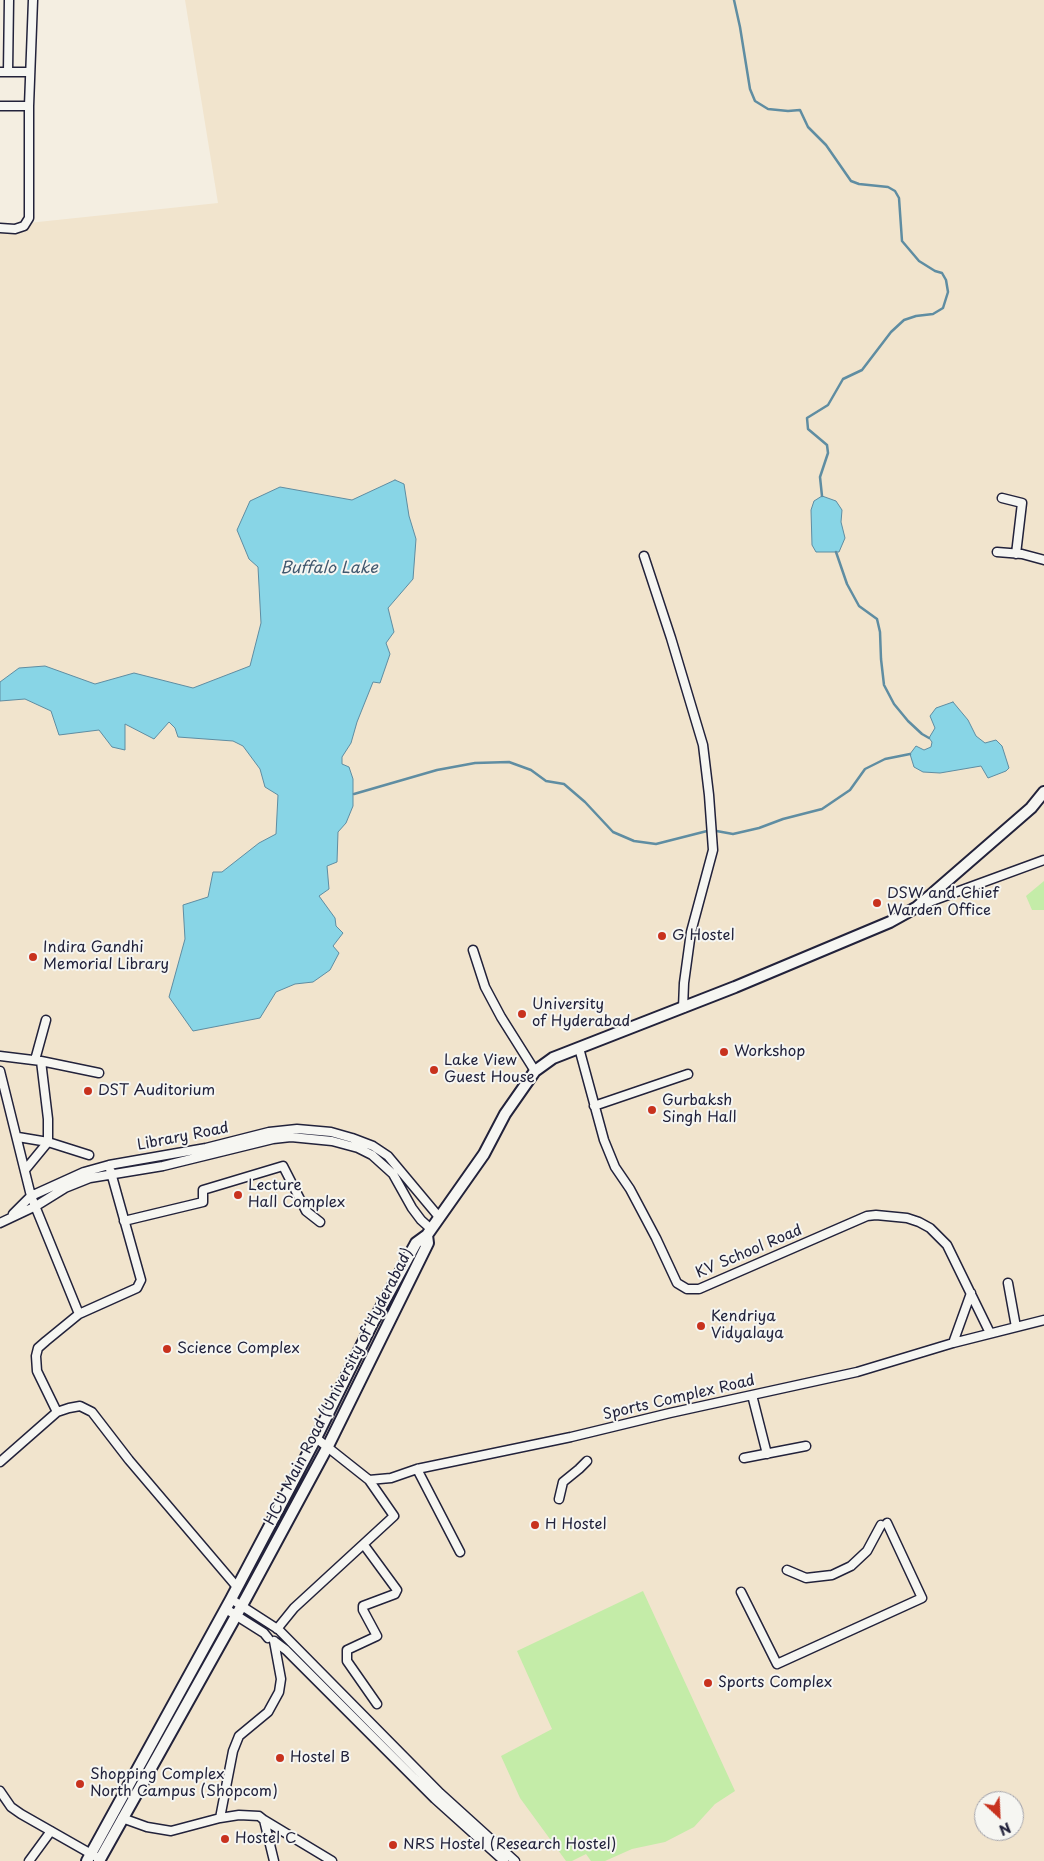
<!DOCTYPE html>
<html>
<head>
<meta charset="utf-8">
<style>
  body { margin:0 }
  #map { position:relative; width:1044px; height:1861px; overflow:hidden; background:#f4eee1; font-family:"Playpen Sans",sans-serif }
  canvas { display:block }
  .north { position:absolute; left:974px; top:1791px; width:50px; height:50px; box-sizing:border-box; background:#f6f6f2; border:1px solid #a1a1a9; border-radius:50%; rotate:155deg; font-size:14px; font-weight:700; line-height:20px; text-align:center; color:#22223b }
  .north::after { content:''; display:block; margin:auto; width:18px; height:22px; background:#c8321e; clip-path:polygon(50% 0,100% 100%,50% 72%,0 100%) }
</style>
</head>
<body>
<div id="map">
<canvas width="1044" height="1861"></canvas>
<div class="north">N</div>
</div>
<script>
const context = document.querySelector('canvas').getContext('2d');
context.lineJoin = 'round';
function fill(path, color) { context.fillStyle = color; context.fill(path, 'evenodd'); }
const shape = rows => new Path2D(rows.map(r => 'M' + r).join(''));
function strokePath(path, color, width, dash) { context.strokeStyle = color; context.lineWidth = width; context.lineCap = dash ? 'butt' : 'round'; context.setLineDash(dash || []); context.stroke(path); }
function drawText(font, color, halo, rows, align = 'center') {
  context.font = font + ' "Playpen Sans",sans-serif'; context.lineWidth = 4; context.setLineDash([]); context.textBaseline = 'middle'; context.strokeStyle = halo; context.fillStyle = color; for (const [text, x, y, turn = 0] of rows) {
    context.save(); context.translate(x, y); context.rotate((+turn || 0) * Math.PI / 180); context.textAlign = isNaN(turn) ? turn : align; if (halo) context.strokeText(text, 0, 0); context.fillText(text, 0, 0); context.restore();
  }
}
fill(shape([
  [185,0,1044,0,1044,1861,0,1861,0,226,218,203],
  [984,1801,1014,1801,1014,1831,984,1831]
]), '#f1e4cd');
fill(shape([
  [1044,881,1044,910,1032,910,1026,896],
  [643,1591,735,1791,715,1804,694,1827,665,1842,632,1849,605,1861,591,1861,586,1854,572,1861,566,1861,520,1798,501,1756,552,1729,517,1651]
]), '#c4eca8');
const water = shape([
  [395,480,404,484,409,516,416,539,413,579,388,608,394,632,386,643,390,654,380,683,373,682,357,722,351,743,342,757,342,764,349,767,353,779,353,806,346,823,338,832,337,862,327,866,329,889,319,896,335,918,336,926,343,933,333,946,339,953,330,970,313,982,295,984,276,992,260,1018,193,1031,169,997,185,939,183,905,208,897,213,872,222,872,259,843,276,834,278,795,265,787,260,769,243,746,233,741,178,737,175,728,169,722,154,739,125,724,125,750,112,747,99,730,59,735,51,711,25,699,0,701,0,682,19,668,45,666,95,684,134,673,193,688,250,666,261,623,258,567,249,559,237,530,250,501,280,487,352,500,395,480],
  [822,496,836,501,842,510,841,522,845,538,839,552,816,552,812,545,811,510,814,501,822,496],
  [953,702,968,720,976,736,985,743,996,740,1002,746,1009,768,1006,771,988,778,981,766,940,773,923,772,914,767,910,754,916,746,924,750,931,747,932,742,929,738,935,728,930,716,936,708,953,702]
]);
fill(water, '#88d5e6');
strokePath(water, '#5f8da2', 1);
strokePath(shape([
  [734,0,740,27,750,89,755,101,768,109,788,111,800,110,808,127,826,145,851,181,859,184,888,187,895,191,899,198,902,241,919,261,935,271,942,273,946,280,948,292,943,308,933,314,916,316,904,320,891,332,862,370,843,379,828,405,807,418,808,429,827,445,828,453,820,477,822,496],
  [836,552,847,584,859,606,877,619,880,632,881,659,884,685,894,704,908,721,922,734,929,738],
  [354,794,437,770,475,763,509,762,531,770,546,781,564,784,585,802,613,832,634,841,656,844,711,830,733,834,759,828,783,819,822,809,850,790,865,769,885,759,910,754]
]), '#5f8da2', 2.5);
const street = shape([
  [0,72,30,72],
  [8,72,9,0],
  [0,106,29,106],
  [0,228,15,229,24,226,29,218,29,106,33,0],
  [1002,498,1022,503,1016,554],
  [997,552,1022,554,1044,560],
  [644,556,671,638,703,745,709,795,713,850,691,932,684,983,683,1008],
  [921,905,1044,860],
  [473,950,485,987,501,1017,535,1071],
  [579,1048,604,1140,615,1167,630,1189,656,1238,677,1283,687,1289,699,1289,867,1216,876,1215,907,1218,919,1222,930,1228,947,1245,990,1333],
  [0,1056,41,1061,48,1119,48,1142,25,1170],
  [35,1060,46,1020],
  [41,1061,99,1073],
  [0,1071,31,1196,79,1314,137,1288,141,1280,110,1169],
  [594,1106,688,1074],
  [18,1137,48,1142,89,1155],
  [13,1214,31,1196,84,1172,109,1165,206,1148,269,1132,297,1129,331,1132,352,1138,373,1146,388,1156,439,1217],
  [124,1221,203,1202,203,1190,283,1166,306,1211,320,1222],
  [0,1223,36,1206,65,1188,90,1178,163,1166,273,1139,291,1137,332,1141,358,1148,372,1155,393,1174,412,1208,421,1220,431,1229],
  [1008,1283,1016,1327],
  [79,1314,46,1341,38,1348,36,1356,37,1371,57,1412,69,1408,80,1406,92,1412,129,1460,237,1587],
  [953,1343,971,1293],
  [752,1395,767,1454],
  [316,1438,369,1480,391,1478,417,1469,571,1437,670,1413,857,1372,953,1343,1044,1320],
  [744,1458,806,1446],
  [0,1462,57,1412],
  [417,1469,460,1552],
  [559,1499,563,1482,579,1469,587,1461],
  [364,1545,397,1590,395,1594,363,1606,363,1610,377,1636,347,1650,347,1661,377,1704],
  [787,1570,806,1578,832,1575,851,1566,867,1551,881,1525],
  [741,1592,777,1664,922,1598,887,1523],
  [231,1599,276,1628],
  [226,1609,264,1633,268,1638],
  [277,1629,294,1608,394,1516,369,1480],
  [280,1631,440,1793,515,1861],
  [274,1641,286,1650,435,1799,504,1861],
  [0,1791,11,1807,21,1814,100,1859],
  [122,1818,147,1827,171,1831,220,1818,239,1815,259,1816,264,1820],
  [220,1818,233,1751,239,1736,268,1712,279,1692,281,1679,274,1641],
  [29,1861,51,1831],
  [274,1861,264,1820,332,1861]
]);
const secondary = shape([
  [87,1861,231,1599,316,1438,373,1322,416,1243,427,1235,484,1154,505,1114,535,1071,553,1058,735,987,890,922,917,907,1031,808,1044,792],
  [99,1861,246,1598,328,1446,428,1243,427,1235]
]);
strokePath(street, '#22223b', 11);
strokePath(secondary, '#22223b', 14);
strokePath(street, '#f6f6f2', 8);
strokePath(secondary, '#f6f6f2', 10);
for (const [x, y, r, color] of [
  [877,903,5,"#c8321e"],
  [662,936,5,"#c8321e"],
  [33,957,5,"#c8321e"],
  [522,1014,5,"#c8321e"],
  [724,1052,5,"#c8321e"],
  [434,1070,5,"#c8321e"],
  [88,1091,5,"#c8321e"],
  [652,1110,5,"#c8321e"],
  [238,1195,5,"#c8321e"],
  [701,1326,5,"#c8321e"],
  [167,1349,5,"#c8321e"],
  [535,1525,5,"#c8321e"],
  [708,1683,5,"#c8321e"],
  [280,1758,5,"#c8321e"],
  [80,1784,5,"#c8321e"],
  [225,1839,5,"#c8321e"],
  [393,1845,5,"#c8321e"]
]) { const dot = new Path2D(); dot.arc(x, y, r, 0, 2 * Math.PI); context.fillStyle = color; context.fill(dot); strokePath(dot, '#f6f6f2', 2); }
drawText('15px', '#22223b', '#f6f6f2', [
  ["DSW and Chief",887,894],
  ["Warden Office",887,911],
  ["G Hostel",672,936],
  ["Indira Gandhi",43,948],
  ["Memorial Library",43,965],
  ["University",532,1005],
  ["of Hyderabad",532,1022],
  ["Workshop",734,1052],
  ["Lake View",444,1061],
  ["Guest House",444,1078],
  ["DST Auditorium",98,1091],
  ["Gurbaksh",662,1101],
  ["Singh Hall",662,1118],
  ["Lecture",248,1186],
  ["Hall Complex",248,1203],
  ["Kendriya",711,1317],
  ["Vidyalaya",711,1334],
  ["Science Complex",177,1349],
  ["H Hostel",545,1525],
  ["Sports Complex",718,1683],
  ["Hostel B",290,1758],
  ["Shopping Complex",90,1775],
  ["North Campus (Shopcom)",90,1792],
  ["Hostel C",235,1839],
  ["NRS Hostel (Research Hostel)",403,1845]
], 'left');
drawText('15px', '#22223b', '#f6f6f2', [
  ["Library Road",183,1137,-11],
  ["KV School Road",749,1252,-23],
  ["HCU Main Road (University of Hyderabad)",339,1387,-63],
  ["Sports Complex Road",679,1398,-13]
]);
drawText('italic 16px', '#41586e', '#f6f6f2', [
  ["Buffalo Lake",329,569]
]);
</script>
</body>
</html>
